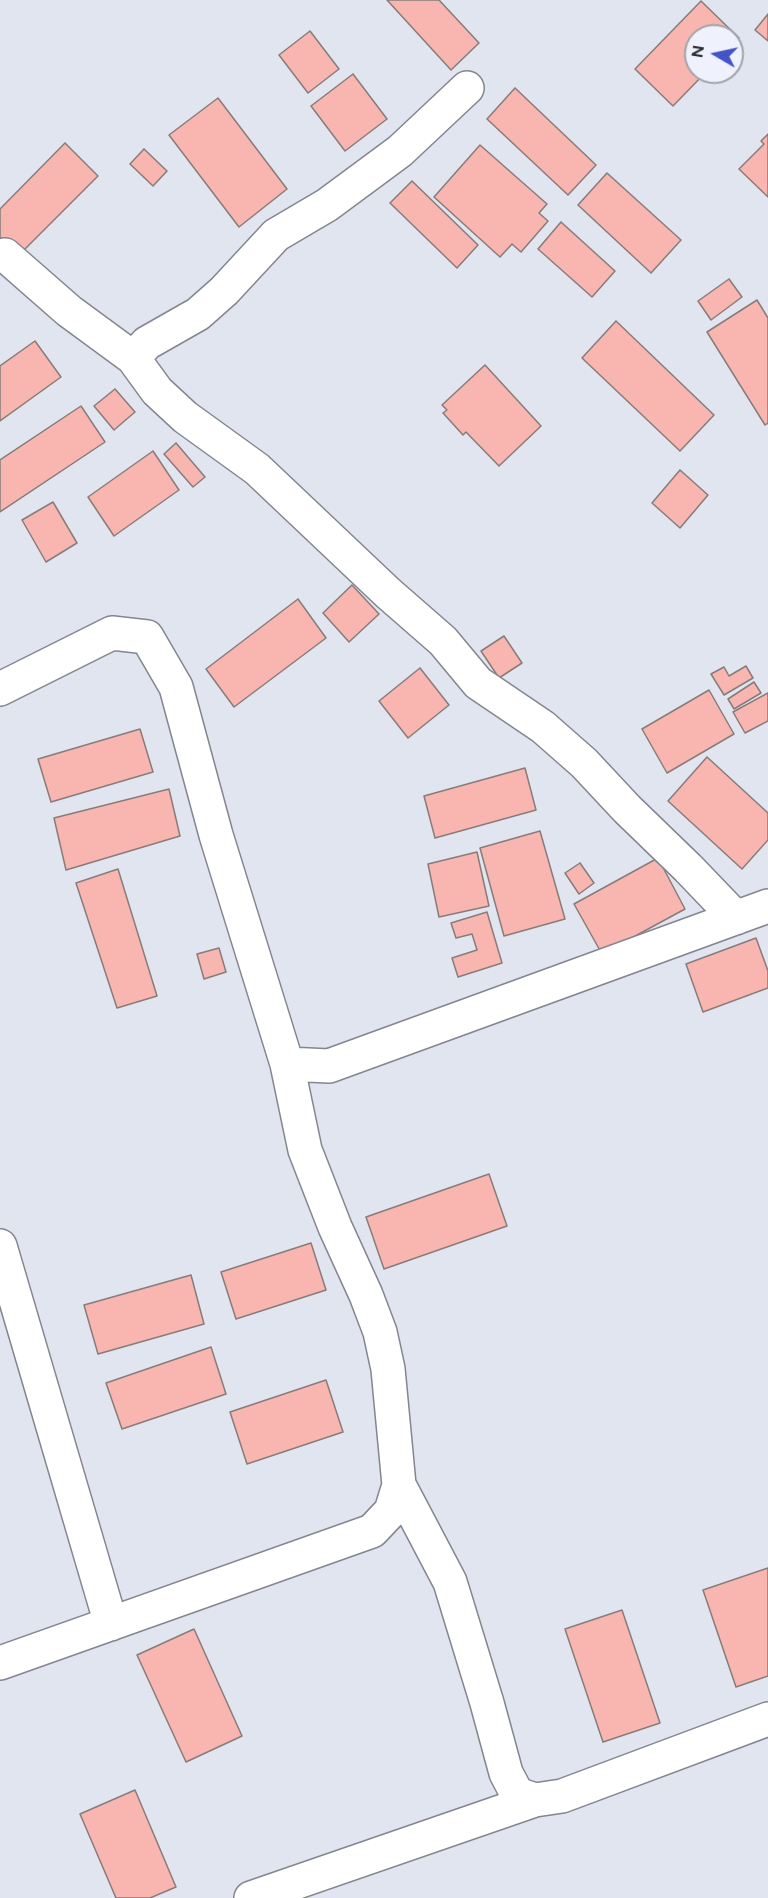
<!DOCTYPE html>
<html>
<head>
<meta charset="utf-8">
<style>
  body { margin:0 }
  #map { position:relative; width:768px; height:1898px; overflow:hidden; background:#e1e5ef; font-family:Figtree,sans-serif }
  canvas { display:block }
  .north { position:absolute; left:684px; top:24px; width:60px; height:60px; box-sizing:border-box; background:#eff2fc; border:2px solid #a1a4ab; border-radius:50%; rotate:279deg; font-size:16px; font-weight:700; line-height:24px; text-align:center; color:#2d2e32 }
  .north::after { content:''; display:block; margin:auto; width:21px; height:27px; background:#4354c8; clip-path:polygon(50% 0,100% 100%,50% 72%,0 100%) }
</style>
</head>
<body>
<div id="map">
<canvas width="768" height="1898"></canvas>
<div class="north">N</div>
</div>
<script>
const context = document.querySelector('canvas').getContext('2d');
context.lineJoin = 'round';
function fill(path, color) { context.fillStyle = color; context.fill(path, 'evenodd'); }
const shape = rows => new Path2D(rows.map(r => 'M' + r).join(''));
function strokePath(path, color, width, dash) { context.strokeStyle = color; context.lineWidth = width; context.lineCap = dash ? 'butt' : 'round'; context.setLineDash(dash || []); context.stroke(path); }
const building = shape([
  [387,0,439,0,479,43,451,70,387,0],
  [701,1,739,38,732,46,732,36,696,36,696,72,706,72,673,106,635,69,701,1],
  [768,14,768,41,755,30,768,14],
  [310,31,339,69,308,93,279,55,310,31],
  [353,74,387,119,345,151,311,106,353,74],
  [515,88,596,165,568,195,487,119,515,88],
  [218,98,287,189,239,227,169,135,218,98],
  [768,134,768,197,739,169,764,144,761,141,768,134],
  [65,143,98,176,19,255,0,237,0,209,65,143],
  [480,145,547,204,539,213,548,221,521,252,512,244,500,257,434,197,480,145],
  [144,149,167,171,153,186,130,164,144,149],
  [607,173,681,240,651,273,578,205,607,173],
  [412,181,478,245,457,268,390,203,412,181],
  [561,222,615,271,592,297,538,249,561,222],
  [729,279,742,297,711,320,698,301,729,279],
  [757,300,768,318,768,423,765,425,707,332,757,300],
  [616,321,714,415,680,451,582,358,616,321],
  [35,341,61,377,0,421,0,366,35,341],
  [485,365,541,426,499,466,466,432,463,435,443,413,447,410,442,405,485,365],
  [115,389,135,412,114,430,94,406,115,389],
  [81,406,105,442,0,512,0,460,81,406],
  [176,443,205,477,193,487,164,454,176,443],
  [153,451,179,490,114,536,88,497,153,451],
  [680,470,708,495,680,528,652,503,680,470],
  [53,502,77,543,46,562,22,520,53,502],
  [352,585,379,614,349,642,323,613,352,585],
  [298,599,326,638,234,707,206,669,298,599],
  [504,636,522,663,499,678,481,651,504,636],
  [746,666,753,678,724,695,711,674,724,667,729,676,746,666],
  [420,668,449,705,408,738,379,701,420,668],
  [754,682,761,693,734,709,728,699,754,682],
  [709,690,734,734,667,773,642,729,709,690],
  [768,693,768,721,745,733,733,712,768,693],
  [140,729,153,772,51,802,38,759,140,729],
  [707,757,768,813,768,840,742,869,668,801,707,757],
  [525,768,536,810,435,838,424,796,525,768],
  [169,789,180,836,66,870,54,818,169,789],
  [540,831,565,919,504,936,480,848,540,831],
  [477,852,489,906,439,917,428,864,477,852],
  [658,858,685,909,602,954,574,904,658,858],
  [580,863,594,883,579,894,565,873,580,863],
  [118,869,157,996,117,1008,76,883,118,869],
  [487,912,502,963,458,977,452,958,477,950,472,934,456,938,451,923,487,912],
  [756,938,768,971,768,988,703,1012,686,964,756,938],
  [219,948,226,972,204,979,197,954,219,948],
  [489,1174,507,1226,384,1269,366,1217,489,1174],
  [311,1243,326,1290,236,1319,221,1272,311,1243],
  [191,1275,204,1324,98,1354,84,1305,191,1275],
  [211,1347,226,1394,122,1429,106,1383,211,1347],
  [326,1380,343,1432,247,1464,230,1412,326,1380],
  [768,1568,768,1676,736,1687,703,1590,768,1568],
  [622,1610,660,1723,603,1742,565,1629,622,1610],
  [194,1629,242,1736,186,1762,137,1655,194,1629],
  [135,1790,176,1887,150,1898,116,1898,80,1814,135,1790]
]);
fill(building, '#f9b6b1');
strokePath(building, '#877c7a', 1.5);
const minor = shape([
  [5,255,69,311,133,358,157,391,185,417,257,469,388,593,443,641,478,683,543,727,584,763,627,809,688,868,736,918],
  [133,358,147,343,198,314,224,291,276,235,327,205,400,151,467,88],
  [0,689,112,633,147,637,176,687,216,835,287,1064],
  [0,1246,111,1624],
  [399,1485,450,1582,487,1703,506,1773,517,1794,535,1800,562,1796,768,1719],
  [0,1663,372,1531,391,1511,399,1485,388,1369,380,1332,366,1295,335,1227,305,1150,287,1064,329,1066,768,906],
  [251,1898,535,1800]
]);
strokePath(minor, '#83868f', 36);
strokePath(minor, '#fff', 33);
</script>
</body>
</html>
